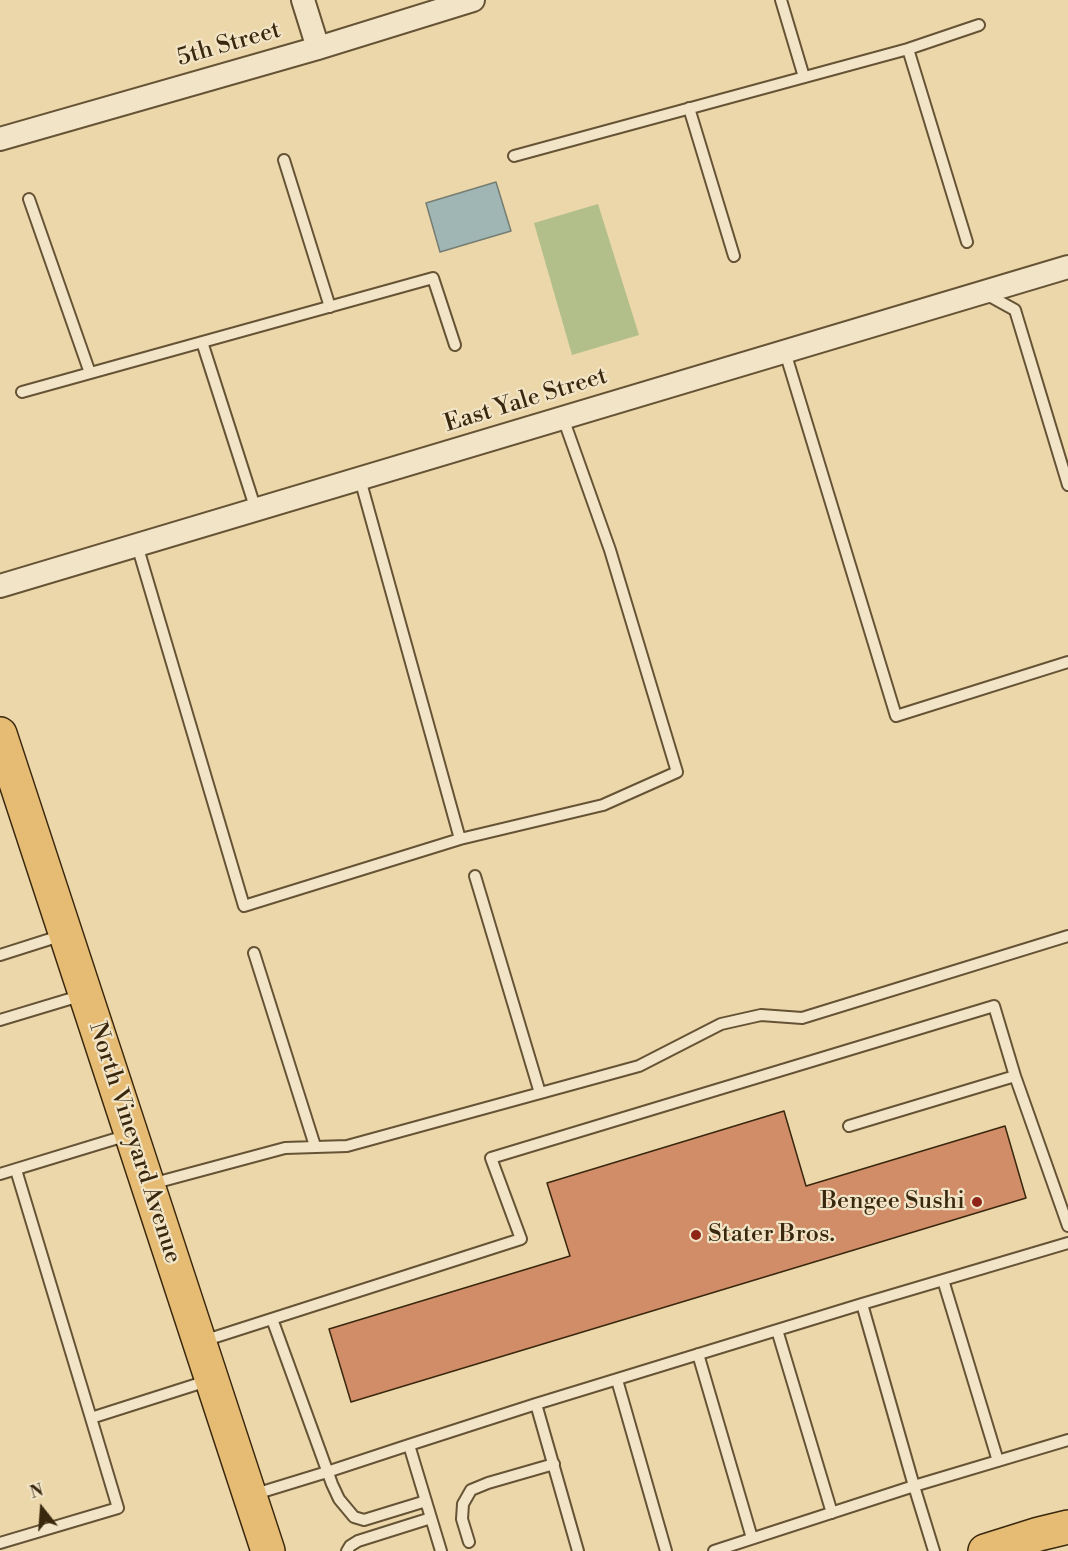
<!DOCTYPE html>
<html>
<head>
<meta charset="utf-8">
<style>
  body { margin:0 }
  #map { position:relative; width:1068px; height:1551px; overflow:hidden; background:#ebd7a9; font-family:"Libre Bodoni",serif }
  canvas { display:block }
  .north { position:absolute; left:12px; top:1479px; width:60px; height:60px; -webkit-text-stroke:4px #f2e5c7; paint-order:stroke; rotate:343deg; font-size:16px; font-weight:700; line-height:24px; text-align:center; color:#39270e }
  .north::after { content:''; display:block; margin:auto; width:21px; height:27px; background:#39270e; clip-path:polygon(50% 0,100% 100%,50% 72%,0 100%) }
</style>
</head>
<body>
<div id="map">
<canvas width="1068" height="1551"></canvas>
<div class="north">N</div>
</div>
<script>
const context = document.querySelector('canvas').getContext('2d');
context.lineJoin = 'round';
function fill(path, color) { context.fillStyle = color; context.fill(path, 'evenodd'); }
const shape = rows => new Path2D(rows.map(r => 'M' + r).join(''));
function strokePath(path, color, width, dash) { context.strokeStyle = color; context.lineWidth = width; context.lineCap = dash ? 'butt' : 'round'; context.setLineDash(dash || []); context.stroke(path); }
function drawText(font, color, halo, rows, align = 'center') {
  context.font = font + ' "Libre Bodoni",serif'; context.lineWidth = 4.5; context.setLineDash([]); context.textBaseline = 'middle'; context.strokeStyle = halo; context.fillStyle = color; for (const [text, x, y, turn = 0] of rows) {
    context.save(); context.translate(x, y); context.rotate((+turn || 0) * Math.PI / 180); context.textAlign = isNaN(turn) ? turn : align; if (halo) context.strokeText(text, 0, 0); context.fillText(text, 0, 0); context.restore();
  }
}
fill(shape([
  [598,204,639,335,572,355,534,223]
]), '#b3bf8b');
const water = shape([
  [496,182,511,231,440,252,426,203,496,182]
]);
fill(water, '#9fb6b5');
strokePath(water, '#767d72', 1.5);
const building = shape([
  [784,1111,806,1186,1005,1126,1026,1198,351,1402,329,1329,570,1256,547,1183,784,1111]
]);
fill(building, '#d08d67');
strokePath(building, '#39270e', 1.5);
const service = shape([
  [781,0,804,77],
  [908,49,967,242],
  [689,108,734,256],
  [514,156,908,49,979,25],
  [284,160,330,307],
  [29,199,90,373],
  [986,294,1015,310,1068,485],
  [202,342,256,510],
  [785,352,896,716,1068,662],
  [22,392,433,278,455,345],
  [360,479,460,839,603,805,677,772,610,550,563,418],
  [137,545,244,906,460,839],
  [475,876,540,1093],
  [254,953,315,1146],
  [0,955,63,935],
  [0,1020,83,995],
  [849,1126,1015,1076],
  [16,1170,91,1418],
  [0,1174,128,1135],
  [151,1184,285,1148,347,1146,639,1066,721,1024,761,1015,802,1018,1068,936],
  [943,1280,998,1461],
  [862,1304,1068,1243],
  [272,1319,332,1484,339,1499,354,1517,364,1520,426,1501],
  [777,1330,832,1513],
  [203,1341,521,1239,491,1158,994,1006,1015,1076,1068,1226],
  [698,1354,752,1538],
  [617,1380,666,1551],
  [409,1445,536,1404],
  [252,1495,327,1472,409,1445,441,1551],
  [469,1542,462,1519,463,1504,471,1490,488,1483,554,1464],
  [0,1543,118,1508,91,1418,207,1381],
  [347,1551,350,1546,358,1541,431,1518],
  [578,1551,536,1404,862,1304,914,1486,934,1551],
  [714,1551,914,1486,1068,1440]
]);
const minor = shape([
  [303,0,318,48],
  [0,139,318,48,473,0],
  [0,586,1068,267]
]);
const primary = shape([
  [0,734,268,1551],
  [985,1551,1039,1534,1068,1527]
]);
strokePath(service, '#665335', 14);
strokePath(minor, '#665335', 26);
strokePath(primary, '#39270e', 36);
strokePath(service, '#f2e5c7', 10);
strokePath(minor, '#f2e5c7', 22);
strokePath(primary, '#e6bc74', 33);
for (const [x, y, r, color] of [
  [977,1202,6,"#8f2418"],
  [696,1235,6,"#8f2418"]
]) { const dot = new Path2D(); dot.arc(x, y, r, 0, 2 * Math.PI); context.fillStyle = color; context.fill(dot); strokePath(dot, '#f2e5c7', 2); }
drawText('24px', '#39270e', '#f2e5c7', [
  ["5th Street",229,45,-16],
  ["East Yale Street",526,401,-17],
  ["North Vineyard Avenue",134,1143,72]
]);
drawText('24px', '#39270e', '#f2e5c7', [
  ["Bengee Sushi",965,1202],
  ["Stater Bros.",708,1235,"left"]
], 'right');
</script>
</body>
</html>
